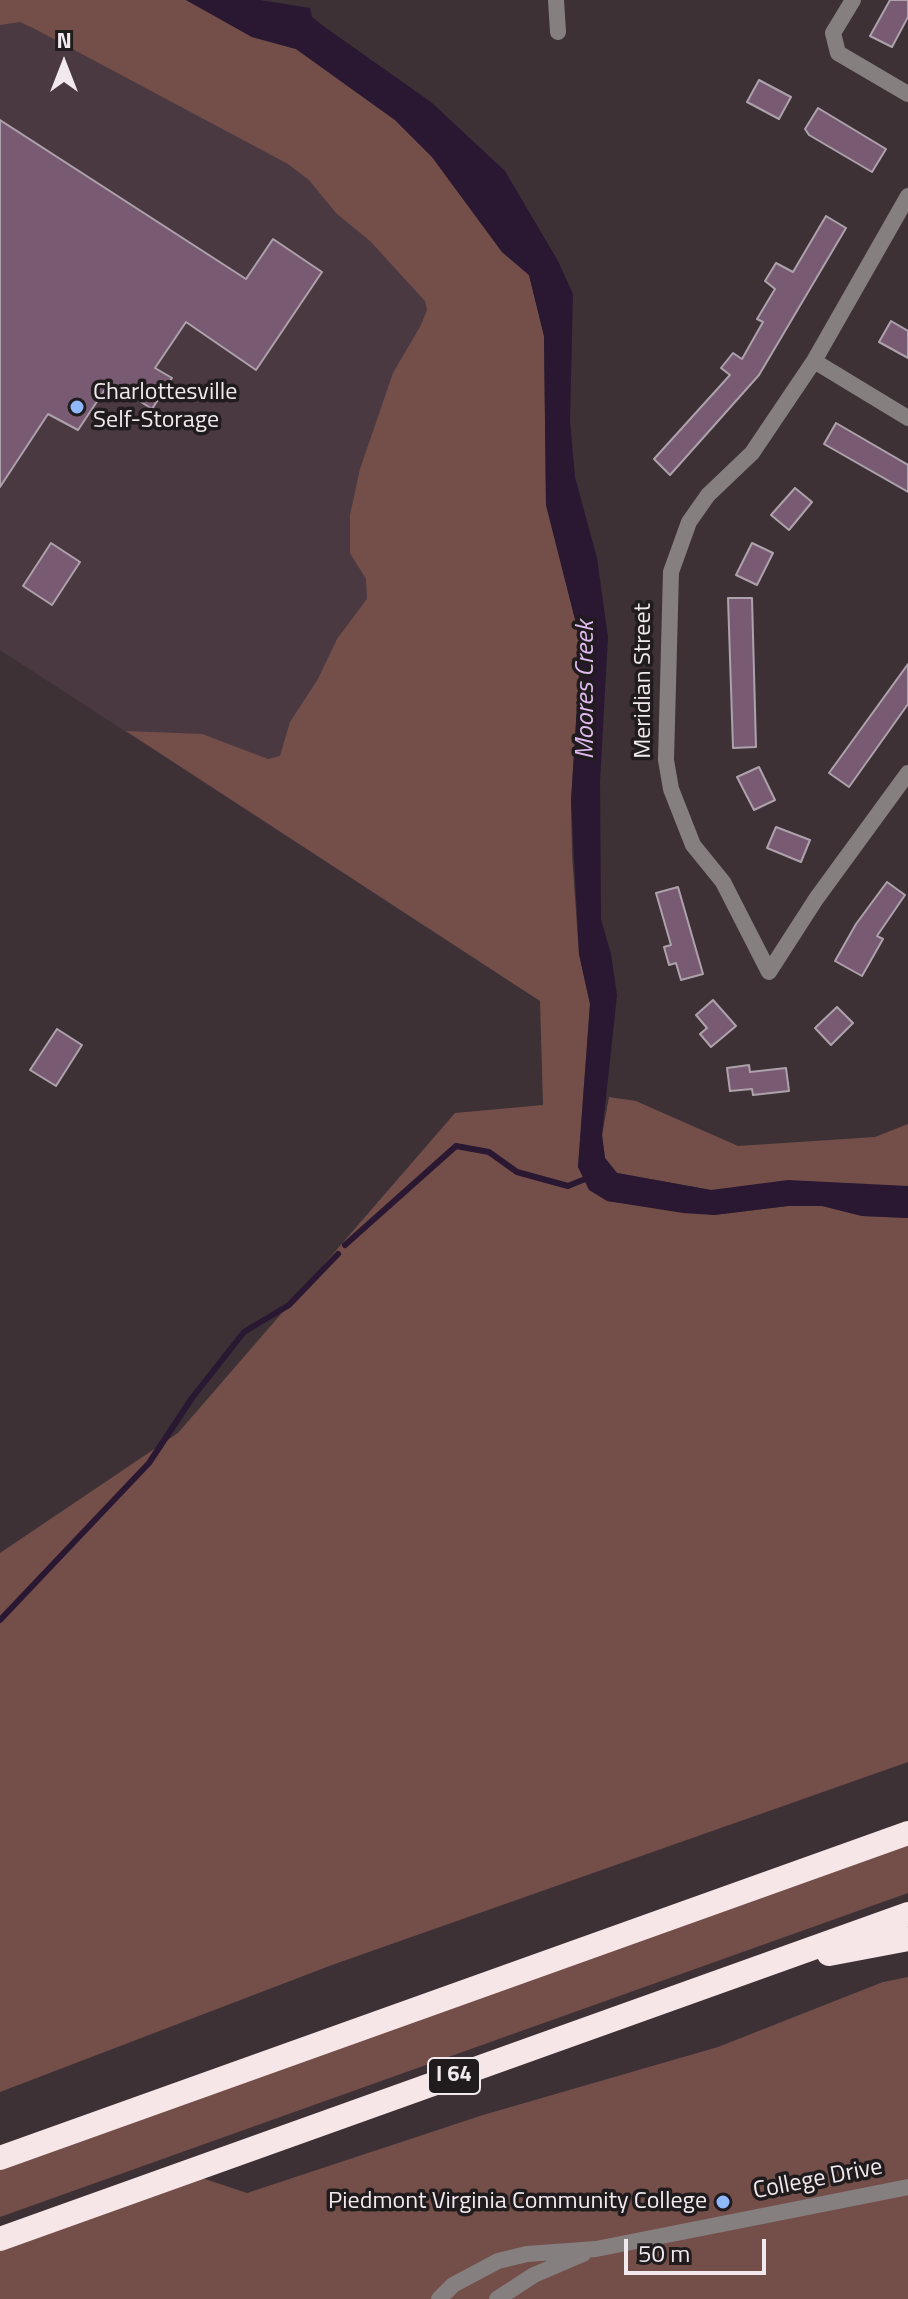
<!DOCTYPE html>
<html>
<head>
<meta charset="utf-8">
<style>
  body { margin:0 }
  #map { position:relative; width:908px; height:2299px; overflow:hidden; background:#3d3136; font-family:"Titillium Web",sans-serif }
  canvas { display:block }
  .north { position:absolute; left:24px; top:24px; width:80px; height:80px; -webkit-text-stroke:6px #201b1d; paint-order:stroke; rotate:0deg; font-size:22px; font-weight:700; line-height:32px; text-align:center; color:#f1e9ed }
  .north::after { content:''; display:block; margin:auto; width:28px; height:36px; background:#f1e9ed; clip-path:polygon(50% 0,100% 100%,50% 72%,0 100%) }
  .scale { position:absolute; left:624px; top:2239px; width:142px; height:36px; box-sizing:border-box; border:4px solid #f1e9ed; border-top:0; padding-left:10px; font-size:24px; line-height:28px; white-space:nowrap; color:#f1e9ed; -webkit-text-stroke:6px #201b1d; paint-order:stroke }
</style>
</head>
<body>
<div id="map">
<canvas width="908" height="2299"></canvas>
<div class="north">N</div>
<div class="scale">50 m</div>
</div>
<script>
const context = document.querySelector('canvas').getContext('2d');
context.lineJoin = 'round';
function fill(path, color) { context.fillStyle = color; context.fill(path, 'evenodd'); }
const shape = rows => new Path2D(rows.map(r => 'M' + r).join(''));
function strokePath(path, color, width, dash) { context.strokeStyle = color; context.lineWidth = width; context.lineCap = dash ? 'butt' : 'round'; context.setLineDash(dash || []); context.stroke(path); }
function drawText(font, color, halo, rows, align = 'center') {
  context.font = font + ' "Titillium Web",sans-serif'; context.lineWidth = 7; context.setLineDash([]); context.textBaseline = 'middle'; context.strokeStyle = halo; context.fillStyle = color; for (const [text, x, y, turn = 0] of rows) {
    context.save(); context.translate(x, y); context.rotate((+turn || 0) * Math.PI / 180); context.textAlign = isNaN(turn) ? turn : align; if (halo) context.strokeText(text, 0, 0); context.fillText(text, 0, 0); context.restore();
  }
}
fill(shape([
  [0,0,409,179,540,1001,0,650]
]), '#4b3941');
fill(shape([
  [0,0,186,0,252,37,296,49,395,120,432,157,502,252,529,275,544,336,546,505,581,643,571,801,572,855,579,954,590,1004,578,1167,607,1201,714,1215,788,1206,823,1206,862,1216,908,1218,908,1762,332,1965,0,2092,0,1553,178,1433,455,1113,543,1105,540,1001,126,731,202,734,268,759,280,756,290,722,318,679,337,639,367,599,366,579,350,553,350,515,360,469,393,373,421,325,427,310,425,301,370,241,336,213,309,180,288,164,35,29,20,22,0,25],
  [609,1097,636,1101,738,1146,875,1137,908,1124,908,1186,711,1190,617,1173,605,1158,602,1135],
  [908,1841,908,1893,0,2217,0,2166],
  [908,1977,908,2299,0,2299,0,2239,184,2172,247,2193,483,2115,718,2047,883,1982]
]), '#744f4a');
fill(shape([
  [186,0,260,0,310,8,312,17,326,28,431,102,505,171,558,261,573,294,570,420,575,477,597,558,608,637,600,781,601,919,611,954,617,995,602,1135,605,1158,617,1173,711,1190,788,1180,908,1186,908,1218,862,1216,822,1206,788,1206,714,1215,683,1213,607,1201,589,1190,578,1167,590,1004,579,954,571,801,581,643,546,505,544,336,529,275,502,252,432,157,395,120,296,49,252,37]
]), '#2a1832');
strokePath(shape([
  [345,1245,456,1146,489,1152,517,1172,568,1186,590,1177],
  [0,1620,149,1463,192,1398,244,1332,289,1305,338,1254]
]), '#2a1832', 6);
const building = shape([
  [890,0,908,0,908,17,892,47,870,36,890,0],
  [759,80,791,97,779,119,747,102,759,80],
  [818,108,886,149,872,172,809,135,805,129,818,108],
  [0,120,246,279,273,239,322,272,256,370,186,322,155,368,172,378,152,409,110,382,78,430,48,414,0,487,0,120],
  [826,216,846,228,759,375,670,475,654,459,730,375,721,368,733,353,742,359,763,322,757,319,775,289,765,281,776,263,793,272,826,216],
  [891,321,908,331,908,358,879,342,891,321],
  [836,423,908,465,908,492,824,444,836,423],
  [795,488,812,502,789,530,771,515,795,488],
  [51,543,80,562,52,605,23,586,51,543],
  [752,543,773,553,757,585,736,575,752,543],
  [728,598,752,598,756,747,733,748,728,598],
  [908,664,908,704,849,787,829,773,908,664],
  [759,767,775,800,754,810,737,777,759,767],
  [776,827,810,840,801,862,767,848,776,827],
  [887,882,905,895,877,936,883,939,862,976,835,961,856,924,887,882],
  [678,887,703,974,681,980,676,963,669,965,664,947,671,945,656,893,678,887],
  [713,1000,736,1026,711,1047,700,1034,707,1028,696,1015,713,1000],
  [837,1007,853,1023,831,1045,815,1028,837,1007],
  [57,1029,82,1045,56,1086,30,1070,57,1029],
  [749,1065,750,1072,786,1068,789,1091,753,1095,752,1089,730,1091,727,1068,749,1065]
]);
fill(building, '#785a72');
strokePath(building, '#ada2ab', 2);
strokePath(shape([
  [556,0,558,32],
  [853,0,833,33,838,53,908,94],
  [814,361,908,196],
  [908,418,814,361,752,453,708,495,689,522,671,572,666,760,671,789,693,845,723,882,769,972,816,899,908,773],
  [439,2299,453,2285,498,2261,527,2254,596,2249,908,2187],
  [497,2299,534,2275,583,2254]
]), '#867f80', 16);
strokePath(shape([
  [829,1954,908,1939],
  [0,2158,908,1833],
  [0,2239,908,1914]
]), '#f7e6e8', 24);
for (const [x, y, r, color] of [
  [77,407,8,"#90b8fd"],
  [723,2202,8,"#90b8fd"]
]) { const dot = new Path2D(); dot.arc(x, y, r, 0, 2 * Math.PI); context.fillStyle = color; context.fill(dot); strokePath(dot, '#201b1d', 3); }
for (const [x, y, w] of [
  [454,2076,52]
]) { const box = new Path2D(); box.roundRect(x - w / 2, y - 18, w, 36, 6); context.fillStyle = '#201b1d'; context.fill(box); strokePath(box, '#f1e9ed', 2); }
drawText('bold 22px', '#f1e9ed', null, [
  ["I 64",454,2076]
]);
drawText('24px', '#f1e9ed', '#201b1d', [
  ["Charlottesville",93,393],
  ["Self-Storage",93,421],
  ["Piedmont Virginia Community College",707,2202,"right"]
], 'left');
drawText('24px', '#f1e9ed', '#201b1d', [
  ["Meridian Street",644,681,-90],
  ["College Drive",818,2180,-11]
]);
drawText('italic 26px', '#dfbaef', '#201b1d', [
  ["Moores Creek",587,690,-90]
]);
</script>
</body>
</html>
